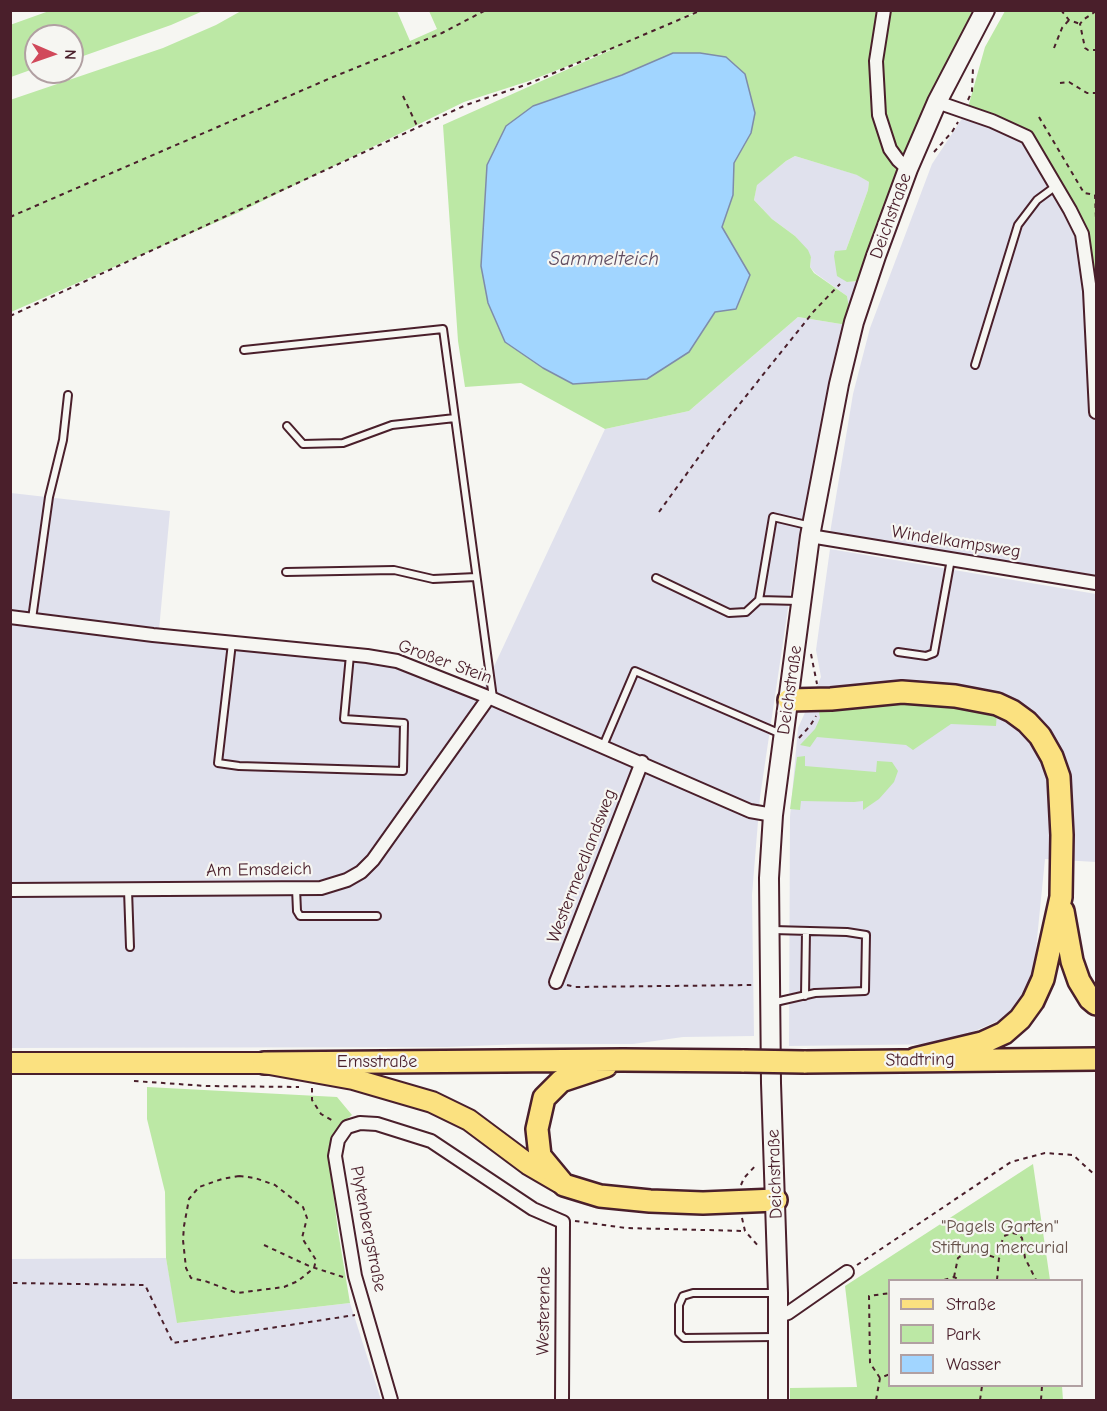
<!DOCTYPE html>
<html>
<head>
<meta charset="utf-8">
<style>
  body { margin:0 }
  #map { position:relative; width:1107px; height:1411px; overflow:hidden; background:#f6f6f2; font-family:"Comic Neue",sans-serif }
  canvas { display:block }
  .frame { position:absolute; inset:0; border:12px solid #4a1f2b; pointer-events:none }
  .legend { position:absolute; left:888px; top:1279px; width:195px; height:108px; box-sizing:border-box; background:#f6f6f2; border:2px solid #b1a0a2; margin:0; padding:8px 10px; list-style:none; font-size:18px; color:#4a1f2b }
  .legend li { display:flex; align-items:center; gap:12px; height:30px }
  .legend b { width:30px; border:2px solid #b1a0a2 }
  .north { position:absolute; left:24px; top:24px; width:60px; height:60px; box-sizing:border-box; background:#f6f6f2; border:2px solid #b1a0a2; border-radius:50%; rotate:92deg; font-size:16px; font-weight:700; line-height:24px; text-align:center; color:#4a1f2b }
  .north::after { content:''; display:block; margin:auto; width:21px; height:27px; background:#d1495b; clip-path:polygon(50% 0,100% 100%,50% 72%,0 100%) }
</style>
</head>
<body>
<div id="map">
<canvas width="1107" height="1411"></canvas>
<div class="frame"></div>
<ul class="legend">
<li><b style="height:8px;background:#fbe180"></b>Straße</li>
<li><b style="height:16px;background:#bce8a5"></b>Park</li>
<li><b style="height:16px;background:#a1d5ff"></b>Wasser</li>
</ul>
<div class="north">N</div>
</div>
<script>
const context = document.querySelector('canvas').getContext('2d');
context.lineJoin = 'round';
function fill(path, color) { context.fillStyle = color; context.fill(path, 'evenodd'); }
const shape = rows => new Path2D(rows.map(r => 'M' + r).join(''));
function strokePath(path, color, width, dash) { context.strokeStyle = color; context.lineWidth = width; context.lineCap = dash ? 'butt' : 'round'; context.setLineDash(dash || []); context.stroke(path); }
function drawText(font, color, halo, rows, align = 'center') {
  context.font = font + ' "Comic Neue",sans-serif'; context.lineWidth = 4.5; context.setLineDash([]); context.textBaseline = 'middle'; context.strokeStyle = halo; context.fillStyle = color; for (const [text, x, y, turn = 0] of rows) {
    context.save(); context.translate(x, y); context.rotate((+turn || 0) * Math.PI / 180); context.textAlign = isNaN(turn) ? turn : align; if (halo) context.strokeText(text, 0, 0); context.fillText(text, 0, 0); context.restore();
  }
}
fill(shape([
  [967,111,1030,137,1075,216,1096,273,1096,575,830,533,853,394,870,328,932,164],
  [795,156,858,175,869,182,868,190,846,250,847,282,858,281,850,313,847,296,815,273,810,267,811,257,795,236,772,219,754,200,757,184,786,161],
  [798,317,847,325,817,446,797,548,760,797,752,895,754,1036,683,1037,633,1044,522,1044,447,1047,11,1048,11,493,170,511,159,630,399,656,483,690,605,429,689,411],
  [830,549,1096,594,1096,862,1045,859,1034,969,1026,991,1016,1005,1000,1020,945,1044,789,1046,790,817,798,728,821,677,816,650],
  [166,1258,178,1323,350,1303,381,1400,11,1400,10,1259]
]), '#e0e1ed');
fill(shape([
  [702,10,974,11,928,98,898,169,858,281,847,282,837,276,834,256,835,251,846,250,868,190,869,182,857,175,795,156,786,161,757,185,754,200,772,219,795,236,808,250,811,257,810,267,814,273,847,296,850,313,847,325,798,317,689,411,605,429,521,383,465,387,458,341,443,125,622,45,529,81,464,102,242,211,11,312,10,100,163,48,216,25,241,11,397,11,410,41,437,29,429,11,698,11,669,25],
  [622,75,751,133,734,163,733,195,722,227,750,275,715,312,689,352,505,342,488,303,481,266,577,90],
  [49,11,203,11,171,25,72,60,72,36,36,36,36,68,11,77,10,25],
  [1005,11,1096,11,1096,273,1075,216,1030,137,967,111,985,47],
  [915,700,997,712,996,726,951,724,913,750,906,745,817,737,810,747,800,745,815,729,820,718,819,712,857,705],
  [805,756,805,766,876,772,877,761,892,762,898,771,894,782,887,790,879,799,863,810,863,801,854,802,801,801,800,810,790,809,797,757],
  [147,1087,337,1097,352,1115,343,1122,333,1135,329,1159,338,1231,350,1303,177,1323,166,1258,165,1192,147,1119],
  [1033,1164,1050,1280,890,1280,890,1386,1062,1386,1063,1400,790,1400,790,1388,857,1387,845,1286]
]), '#bce8a5');
const water = shape([
  [673,53,700,53,726,57,745,74,755,113,751,133,734,163,733,195,722,227,750,275,736,309,715,312,689,352,647,379,573,384,543,368,505,342,488,303,481,266,487,165,506,126,533,106,622,75,673,53]
]);
fill(water, '#a1d5ff');
strokePath(water, '#7e8caa', 1.5);
const service = shape([
  [244,350,443,329,493,698],
  [975,365,1018,225,1037,200,1056,186],
  [287,426,303,444,343,443,392,425,455,418],
  [286,572,394,570,433,579,476,577],
  [656,578,729,613,746,612,759,600],
  [798,601,759,600,773,517,811,526],
  [32,619,49,497,63,440,68,395],
  [232,643,218,763,239,766,403,771,404,723,344,719,350,655],
  [898,652,926,656,934,653,951,559],
  [603,746,635,671,781,734],
  [296,888,297,911,300,916,377,916],
  [128,890,130,947],
  [805,996,806,931],
  [771,1003,815,993,865,991,866,935,847,932,773,930],
  [775,1337,684,1338,679,1333,679,1305,683,1296,693,1293,775,1293]
]);
const minor = shape([
  [884,10,876,61,879,115,890,149,898,160,908,169],
  [937,102,992,121,1027,137,1070,210,1082,234,1090,291,1096,412],
  [810,536,1096,583],
  [10,617,153,635,367,656,397,661,493,699,750,811,773,815],
  [10,890,321,888,347,880,361,872,373,860,489,697],
  [556,982,642,762],
  [779,1316,788,1313,847,1272],
  [391,1400,355,1276,335,1156,338,1140,347,1127,360,1123,377,1124,431,1141,533,1209,563,1222,562,1400]
]);
const secondary = shape([
  [778,1400,778,1293,771,1083,769,878,773,815,810,536,839,384,854,322,876,256,908,169,937,102,985,10]
]);
const primary = shape([
  [10,1063,264,1063,353,1079,432,1102,469,1120,528,1164,559,1182]
]);
const trunk = shape([
  [789,700,831,699,902,692,955,696,997,704,1012,711,1027,722,1040,736,1052,757,1059,777,1062,835,1061,897,1043,979,1033,1001,1020,1019,1004,1033,982,1043,915,1059],
  [1063,911,1072,961,1079,981,1090,999,1096,1004],
  [804,1062,1096,1059],
  [264,1063,623,1060,744,1061],
  [606,1066,561,1081,544,1098,537,1129,540,1156,564,1185,600,1196,650,1201,703,1203,776,1200]
]);
strokePath(service, '#4a1f2b', 10);
strokePath(minor, '#4a1f2b', 16);
strokePath(secondary, '#4a1f2b', 22);
strokePath(primary, '#4a1f2b', 24);
strokePath(trunk, '#4a1f2b', 26);
strokePath(shape([
  [1061,10,1069,20,1080,24],
  [1096,11,1083,20,1080,24,1085,48,1088,50,1096,50],
  [1054,48,1062,28,1069,20],
  [1060,83,1069,82,1087,93,1096,93],
  [403,96,418,128],
  [968,100,972,91,973,68],
  [1039,117,1084,193,1095,195,1096,219],
  [934,152,952,132,958,122],
  [10,217,333,77,442,33,486,10],
  [10,316,466,105,528,84,702,10],
  [659,512,714,436,814,311,840,284],
  [811,654,817,684],
  [799,738,810,726,816,716],
  [567,985,575,987,753,985],
  [134,1081,206,1086,299,1087],
  [312,1088,312,1100,321,1114,335,1122],
  [239,1176,255,1178,275,1185,303,1207,307,1218,302,1238,316,1260,314,1268,298,1281,284,1287,237,1293,205,1281,191,1278,186,1268,183,1240,184,1226,189,1199,199,1187,222,1179,239,1176],
  [741,1185,744,1178,757,1164],
  [742,1218,745,1231,760,1248],
  [575,1221,626,1228,745,1231],
  [264,1245,309,1266,343,1277],
  [857,1265,1011,1162,1045,1153,1073,1155,1096,1176],
  [954,1277,958,1258,966,1252,975,1251,1000,1259],
  [944,1280,954,1277,960,1280],
  [997,1280,1000,1247,1004,1236,1012,1233,1017,1234,1022,1238,1025,1258,1036,1280],
  [13,1283,145,1285,173,1343,355,1315],
  [880,1378,870,1363,869,1296,890,1293],
  [876,1400,880,1378,890,1374],
  [980,1400,982,1386],
  [1041,1400,1042,1386]
]), '#4a1f2b', 2, [4.5, 4.5]);
strokePath(service, '#f6f6f2', 6);
strokePath(minor, '#f6f6f2', 12);
strokePath(secondary, '#f6f6f2', 18);
strokePath(primary, '#fbe180', 20);
strokePath(trunk, '#fbe180', 21);
const trunkBridge = shape([
  [744,1061,804,1062]
]);
strokePath(trunkBridge, '#4a1f2b', 26, []);
strokePath(trunkBridge, '#fbe180', 21);
drawText('18px', '#4a1f2b', '#f6f6f2', [
  ["Deichstraße",891,216,-70],
  ["Windelkampsweg",956,542,9],
  ["Großer Stein",445,662,20],
  ["Deichstraße",790,690,-82],
  ["Westermeedlandsweg",582,866,-69],
  ["Am Emsdeich",259,870,-1],
  ["Stadtring",920,1060,-1],
  ["Emsstraße",377,1062],
  ["Deichstraße",775,1174,-92],
  ["Plytenbergstraße",368,1229,79],
  ["Westerende",544,1311,-89]
]);
drawText('18px', '#66514a', '#f6f6f2', [
  ["\"Pagels Garten\"",1000,1227],
  ["Stiftung mercurial",1000,1248]
]);
drawText('italic 20px', '#604c60', '#f6f6f2', [
  ["Sammelteich",604,259]
]);
</script>
</body>
</html>
